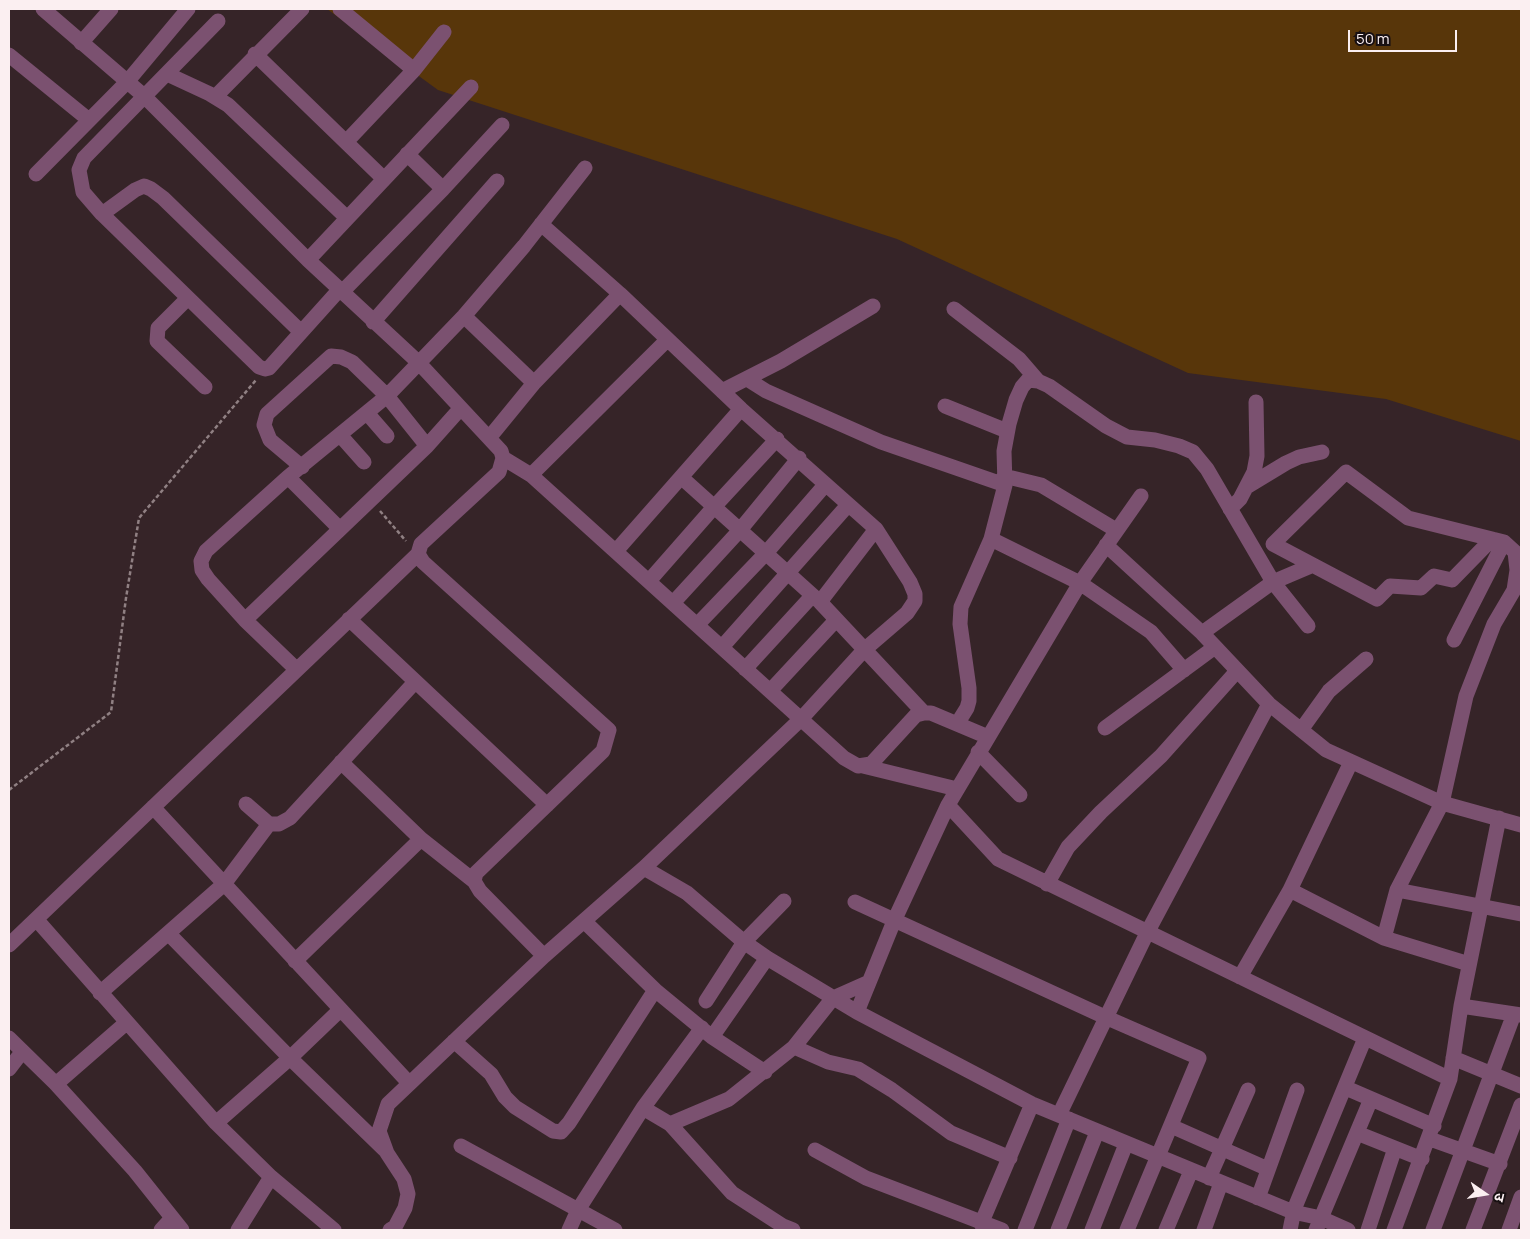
<!DOCTYPE html>
<html>
<head>
<meta charset="utf-8">
<style>
  body { margin:0 }
  #map { position:relative; width:1530px; height:1239px; overflow:hidden; background:#362428; font-family:Manrope,"Noto Sans Devanagari",sans-serif }
  canvas { display:block }
  .frame { position:absolute; inset:0; border:10px solid #fbeff1; pointer-events:none }
  .north { position:absolute; left:1460px; top:1169px; width:50px; height:50px; -webkit-text-stroke:4px #181012; paint-order:stroke; rotate:103deg; font-size:14px; font-weight:700; line-height:20px; text-align:center; color:#fbeff1 }
  .north::after { content:''; display:block; margin:auto; width:18px; height:22px; background:#fbeff1; clip-path:polygon(50% 0,100% 100%,50% 72%,0 100%) }
  .scale { position:absolute; left:1348px; top:30px; width:109px; height:22px; box-sizing:border-box; border:2px solid #fbeff1; border-top:0; padding-left:6px; font-size:15px; line-height:18px; white-space:nowrap; color:#fbeff1; -webkit-text-stroke:4px #181012; paint-order:stroke }
</style>
</head>
<body>
<div id="map">
<canvas width="1530" height="1239"></canvas>
<div class="frame"></div>
<div class="north">उ</div>
<div class="scale">50 m</div>
</div>
<script>
const context = document.querySelector('canvas').getContext('2d');
context.lineJoin = 'round';
function fill(path, color) { context.fillStyle = color; context.fill(path, 'evenodd'); }
const shape = rows => new Path2D(rows.map(r => 'M' + r).join(''));
function strokePath(path, color, width, dash) { context.strokeStyle = color; context.lineWidth = width; context.lineCap = dash ? 'butt' : 'round'; context.setLineDash(dash || []); context.stroke(path); }
fill(shape([
  [327,9,1521,9,1521,441,1386,399,1188,373,897,239,438,90]
]), '#58360a');
strokePath(shape([
  [380,511,406,541],
  [9,790,111,712,126,598,139,518,256,380]
]), '#908083', 2.5, [4, 2.5]);
strokePath(shape([
  [340,9,414,70],
  [218,21,84,158,79,170,83,192,102,214,259,367,265,369,269,368,340,289],
  [81,43,111,9],
  [255,54,384,179],
  [9,55,89,120],
  [167,74,210,94,228,105,346,217],
  [215,97,302,9],
  [346,142,414,70,444,32],
  [407,154,443,189],
  [36,174,127,82,188,9],
  [102,214,135,190,144,186,151,189,163,198,301,332],
  [541,224,620,294],
  [308,260,471,87],
  [342,292,443,189,502,125],
  [188,298,158,328,157,341,205,387],
  [954,309,1019,359,1038,381],
  [464,316,534,383],
  [373,322,497,181],
  [747,379,766,391,881,442,1005,485],
  [722,391,781,361,873,306],
  [945,406,1007,431],
  [367,413,387,436],
  [340,435,364,462],
  [489,438,534,383,620,294,741,409,876,529,910,582,915,594,915,601,907,613,864,650,801,719,644,868],
  [503,458,531,475,844,758,858,766,871,764,916,715,924,713,931,713,988,737],
  [302,467,270,440,264,425,267,414,331,356,341,357,352,362,387,396,427,446],
  [531,475,667,340],
  [1004,476,1041,485,1116,530],
  [288,477,340,529],
  [681,477,820,602,924,713],
  [1248,486,1286,463,1299,457,1322,452],
  [1230,509,1240,499,1254,472,1257,456,1256,402],
  [991,539,1080,583,1151,632,1184,670],
  [1106,545,1202,633,1269,704,1326,750,1442,803,1521,825],
  [616,551,741,409],
  [418,554,423,562,609,730,603,751,476,873,474,881],
  [649,581,714,507,777,439],
  [820,602,876,529],
  [673,603,740,530,799,458],
  [349,619,547,805],
  [245,620,427,446,460,409],
  [697,625,766,553,825,485],
  [1202,633,1273,582,1313,565],
  [1454,640,1504,542],
  [722,647,848,505],
  [296,669,245,620,208,579,202,570,201,561,206,551,288,477,387,396,464,316,524,246,585,168],
  [745,669,812,596],
  [770,691,836,620],
  [957,724,967,708,969,701,969,688,960,624,961,607,991,539,1005,485,1004,451,1009,424,1016,400,1022,387,1028,380,1038,381,1049,386,1106,426,1127,437,1155,440,1179,446,1193,452,1207,469,1273,582,1308,626],
  [1105,728,1215,647],
  [1301,730,1329,691,1366,659],
  [978,752,1020,795],
  [341,762,421,839,474,881,480,891,544,956],
  [863,766,957,789],
  [246,804,269,824,279,824,290,818,415,682],
  [948,805,998,859,1450,1079],
  [153,807,409,1083],
  [1047,884,1068,847,1101,812,1161,756,1237,671],
  [1290,890,1384,938,1469,964],
  [1397,890,1521,914],
  [855,902,1105,1017,1199,1058,1127,1230],
  [36,919,216,1123,271,1177,334,1230],
  [584,921,655,990],
  [169,934,290,1058,385,1150],
  [1384,938,1397,890,1442,803,1466,696,1494,624,1514,590,1517,570,1515,552,1504,542,1408,518,1346,472,1273,544,1377,599,1390,586,1421,588,1434,576,1452,580,1492,539],
  [9,945,418,554,421,544,499,472,503,458,501,451,418,362,308,260,144,96,43,9],
  [295,961,421,839],
  [1240,977,1290,890,1351,762],
  [100,993,224,884,269,824],
  [706,1001,744,942,784,901],
  [1461,1006,1521,1015],
  [857,1012,894,921,948,805,1080,583,1141,496],
  [712,1037,767,958],
  [9,1038,56,1084,135,1171,182,1230],
  [454,1041,491,1074,505,1097,515,1107,553,1131,561,1132,569,1123,655,990,712,1037,765,1072],
  [794,1047,833,998,869,982],
  [1453,1058,1521,1086],
  [9,1069,22,1052],
  [56,1084,126,1023],
  [1346,1088,1434,1126],
  [643,1108,670,1124,732,1193,783,1226,793,1230],
  [1059,1115,1147,933,1269,704],
  [216,1123,290,1058,340,1010],
  [670,1124,729,1099,794,1047,828,1062,858,1069,892,1090,951,1133,1010,1158],
  [1171,1126,1268,1169],
  [1357,1133,1422,1159],
  [1430,1139,1500,1164],
  [461,1146,615,1230],
  [815,1150,866,1178,1002,1230],
  [1209,1178,1248,1090],
  [1258,1198,1297,1090],
  [1293,1212,1365,1038],
  [981,1224,1032,1104],
  [161,1230,171,1219],
  [238,1230,271,1177],
  [390,1230,395,1227,405,1208,408,1194,404,1179,387,1153,379,1131,388,1104,544,956,644,868,687,893,744,942,767,958,857,1012,1032,1104,1293,1212,1321,1218,1348,1230],
  [569,1230,578,1210,643,1108,702,1028],
  [1025,1230,1069,1119],
  [1058,1230,1097,1132],
  [1092,1230,1126,1144],
  [1166,1230,1191,1171],
  [1204,1230,1221,1183],
  [1290,1230,1292,1220],
  [1316,1230,1371,1099],
  [1368,1230,1395,1148],
  [1394,1230,1450,1079,1461,1006,1499,818],
  [1433,1230,1514,1014],
  [1473,1230,1521,1105],
  [1509,1230,1521,1197]
]), '#7b5170', 15);
</script>
</body>
</html>
